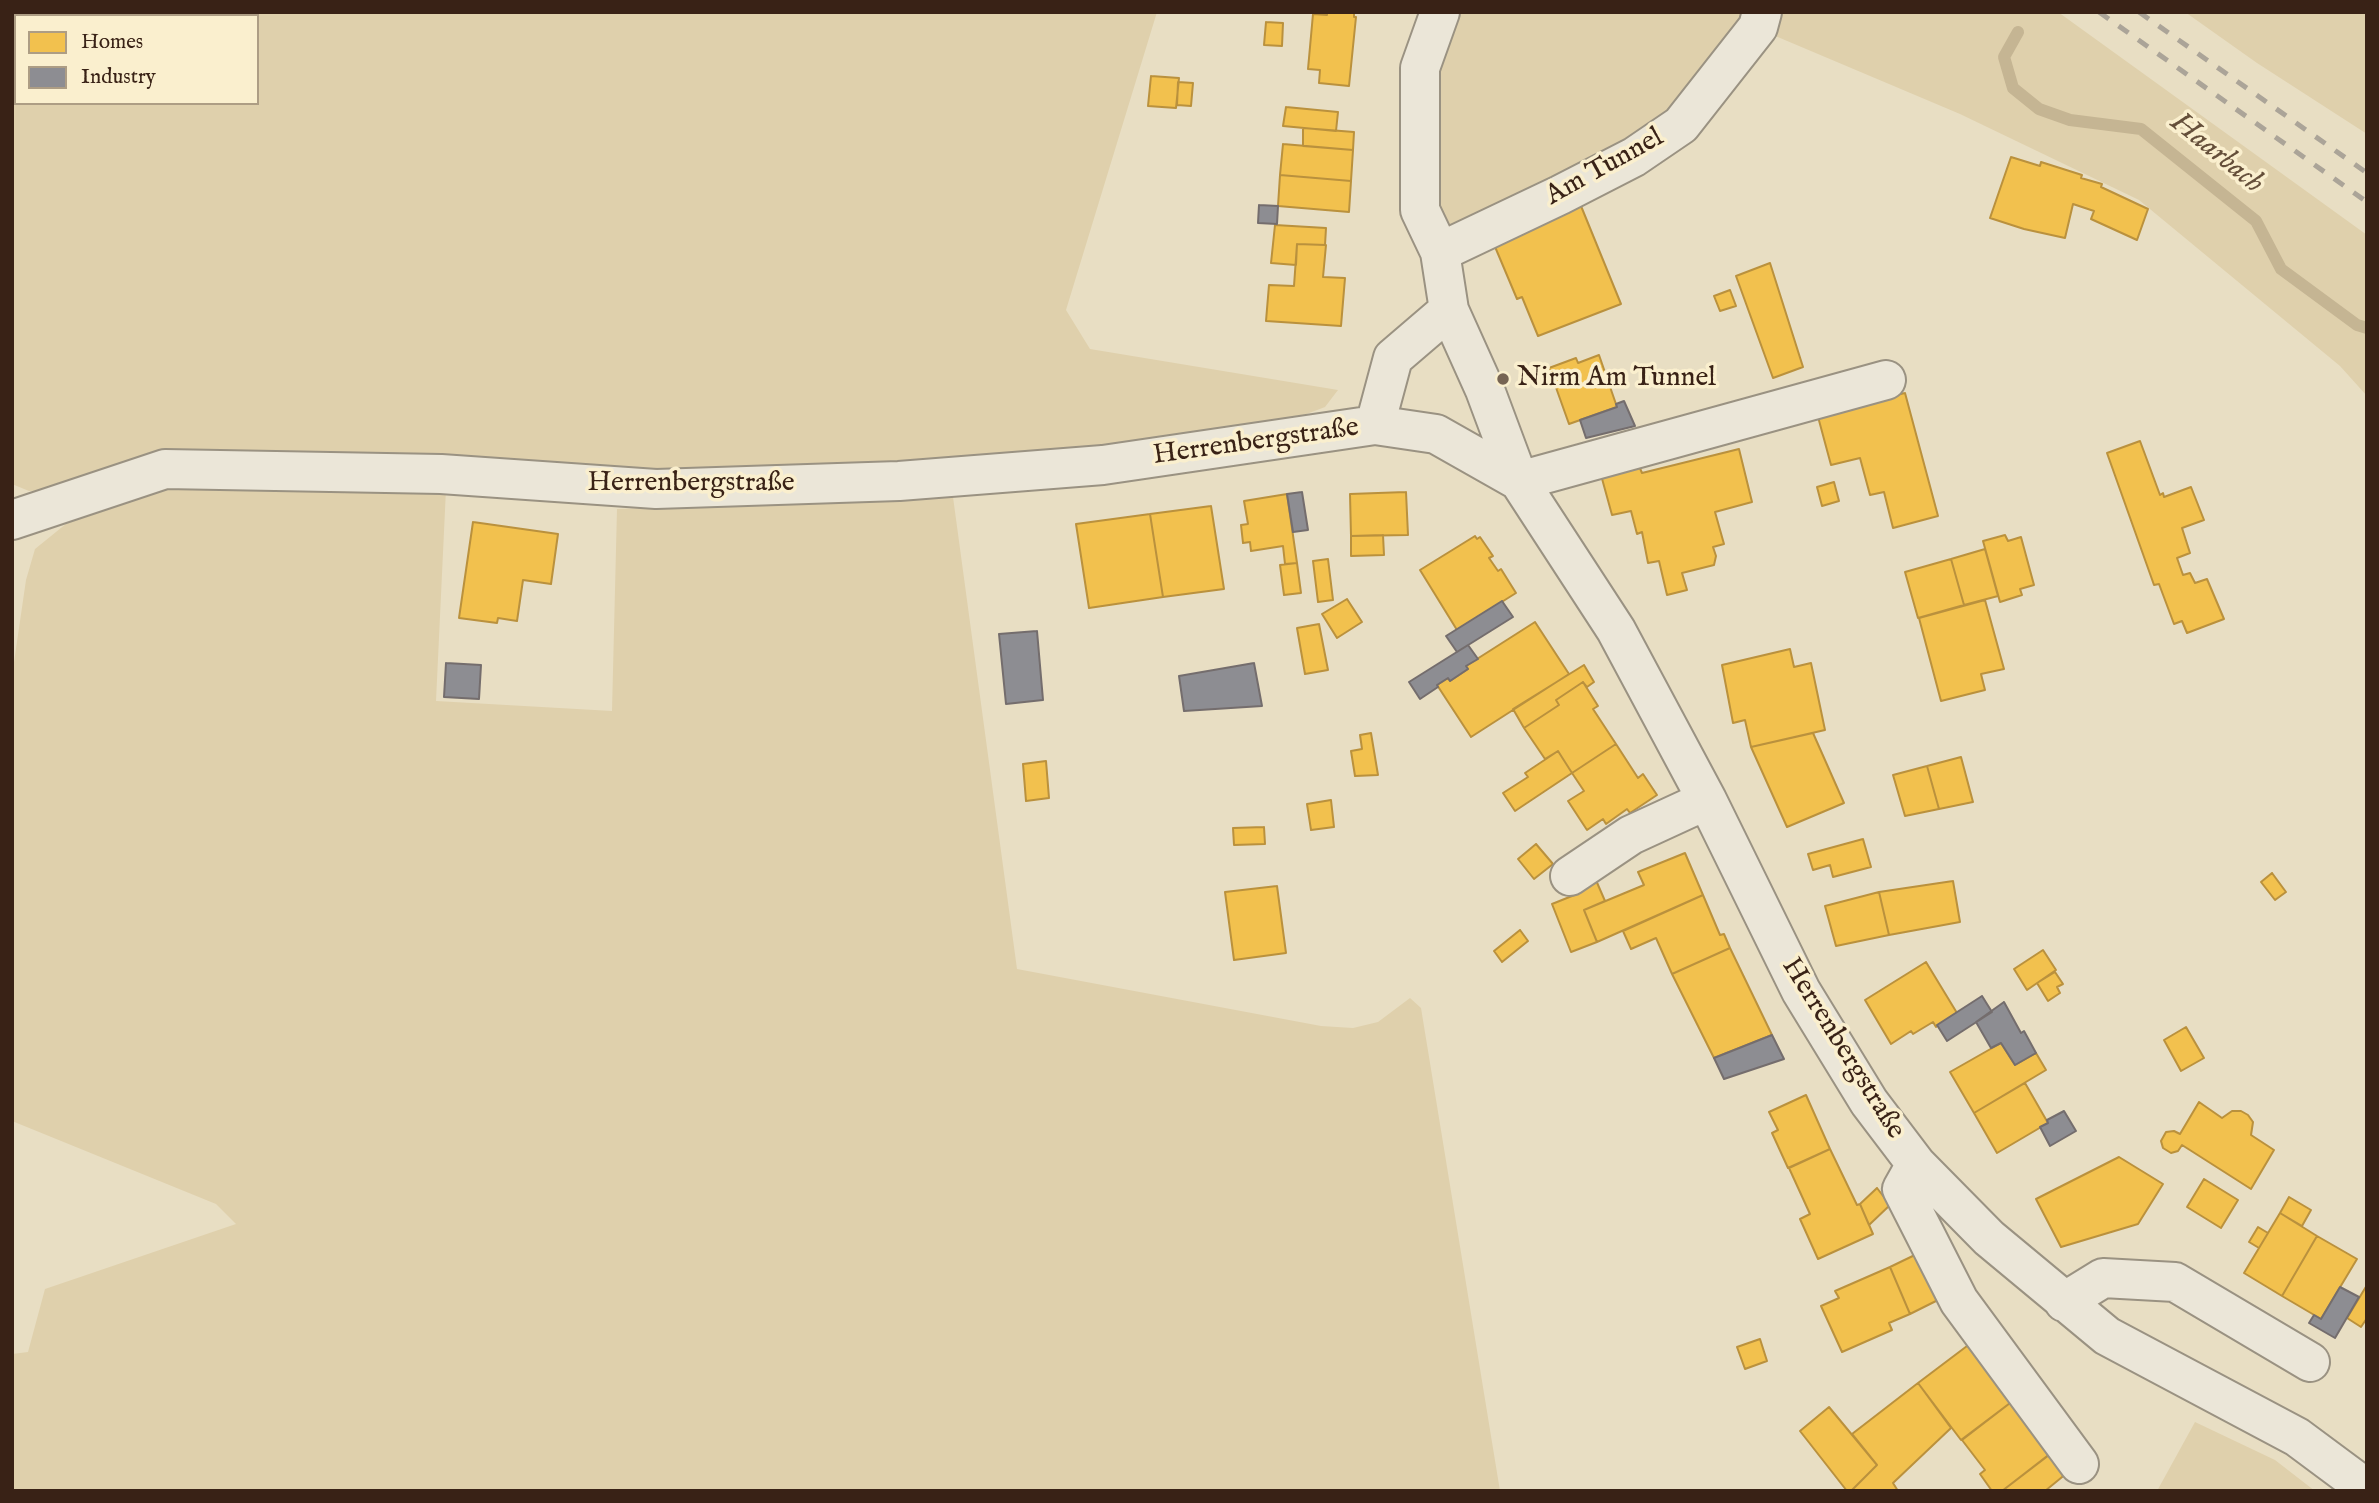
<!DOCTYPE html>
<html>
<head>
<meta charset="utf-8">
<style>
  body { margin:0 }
  #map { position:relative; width:2379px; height:1503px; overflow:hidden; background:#e8dec3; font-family:"IM FELL English",serif }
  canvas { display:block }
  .frame { position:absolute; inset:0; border:14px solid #392216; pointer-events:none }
  .legend { position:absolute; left:14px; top:14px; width:245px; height:91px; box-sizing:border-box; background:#faefce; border:2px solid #ad9d84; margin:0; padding:9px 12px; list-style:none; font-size:21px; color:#392216 }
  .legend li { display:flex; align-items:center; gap:14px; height:35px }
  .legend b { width:35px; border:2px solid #ad9d84 }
</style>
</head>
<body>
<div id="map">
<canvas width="2379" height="1503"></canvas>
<div class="frame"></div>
<ul class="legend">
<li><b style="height:19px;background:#f2c14e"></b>Homes</li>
<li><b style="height:19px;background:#8d8d92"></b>Industry</li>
</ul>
</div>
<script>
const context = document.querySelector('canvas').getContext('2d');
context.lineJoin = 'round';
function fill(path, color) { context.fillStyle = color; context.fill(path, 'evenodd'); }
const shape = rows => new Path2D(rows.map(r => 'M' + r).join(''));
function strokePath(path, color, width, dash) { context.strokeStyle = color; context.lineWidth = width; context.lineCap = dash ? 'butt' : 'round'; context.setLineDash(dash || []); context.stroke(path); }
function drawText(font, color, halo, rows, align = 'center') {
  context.font = font + ' "IM FELL English",serif'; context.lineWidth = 7; context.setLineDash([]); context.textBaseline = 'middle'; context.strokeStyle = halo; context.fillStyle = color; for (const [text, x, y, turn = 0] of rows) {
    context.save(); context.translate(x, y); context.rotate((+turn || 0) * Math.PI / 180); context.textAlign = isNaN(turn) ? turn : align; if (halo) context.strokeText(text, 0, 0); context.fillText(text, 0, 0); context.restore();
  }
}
fill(shape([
  [12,12,1157,12,1066,310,1090,349,1338,390,1325,407,1280,424,1107,448,904,464,29,491,12,484],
  [16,16,257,16,257,103,16,103],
  [1458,12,1746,12,1676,111,1627,146,1456,229,1439,227,1436,69],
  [1779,12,2058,12,2367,235,2367,396,2340,366,2139,200,1960,114,1773,35],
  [2185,12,2367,12,2367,134,2257,63],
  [174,486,446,489,436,701,612,711,617,509,953,497,1017,969,1321,1026,1353,1028,1378,1022,1410,998,1421,1008,1500,1491,12,1491,12,1354,28,1352,45,1289,236,1224,216,1204,12,1121,12,676,26,580,35,549,72,519],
  [2195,1422,2275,1460,2315,1491,2157,1491]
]), '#dfd0ac');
const homes = shape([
  [1327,12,1354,12,1354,17,1356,17,1349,86,1319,83,1320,70,1308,69,1313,14,1327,15,1327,12],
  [1266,22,1283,23,1282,46,1264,45,1266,22],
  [1151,76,1179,78,1176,108,1148,106,1151,76],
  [1178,82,1193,83,1191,106,1177,105,1178,82],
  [1286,107,1338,112,1336,131,1283,126,1286,107],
  [1303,128,1354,132,1353,150,1303,146,1303,128],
  [1283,144,1353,150,1351,181,1280,175,1283,144],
  [2011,157,2040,166,2041,162,2082,175,2081,178,2102,184,2101,187,2148,209,2137,240,2091,219,2094,211,2073,204,2065,238,2024,229,1990,218,2011,157],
  [1280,175,1351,181,1349,212,1278,206,1280,175],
  [1581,206,1621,304,1538,336,1522,297,1517,299,1493,242,1581,206],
  [1275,225,1326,228,1325,245,1297,244,1296,265,1271,263,1275,225],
  [1297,244,1326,245,1323,277,1345,278,1341,326,1266,321,1269,285,1294,286,1297,244],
  [1770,263,1803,367,1773,378,1736,276,1770,263],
  [1730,290,1736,306,1720,311,1714,296,1730,290],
  [1599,355,1617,407,1569,424,1549,368,1576,358,1578,363,1599,355],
  [1905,393,1938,516,1893,528,1884,492,1870,495,1860,458,1831,465,1817,413,1905,393],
  [2140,441,2160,495,2163,493,2164,497,2191,487,2204,520,2182,528,2190,553,2177,558,2183,575,2190,573,2195,583,2207,579,2224,619,2187,633,2182,621,2174,624,2159,584,2154,585,2107,453,2140,441],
  [1739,449,1752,502,1715,512,1724,544,1713,547,1716,556,1714,565,1682,573,1687,590,1667,595,1659,561,1648,563,1642,532,1637,534,1631,511,1612,515,1601,475,1639,466,1642,473,1739,449],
  [1834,482,1839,501,1822,506,1817,487,1834,482],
  [1406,492,1408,535,1351,536,1350,494,1406,492],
  [1287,494,1297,563,1285,564,1283,546,1251,551,1250,542,1243,543,1241,525,1248,524,1244,501,1287,494],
  [1211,506,1224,589,1163,597,1150,514,1211,506],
  [1150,514,1163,597,1089,608,1076,524,1150,514],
  [473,522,558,534,551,584,523,580,517,621,498,618,497,623,459,618,473,522],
  [1383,535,1384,555,1351,556,1351,536,1383,535],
  [2005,535,2008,541,2021,537,2034,585,2020,589,2022,595,2000,602,1983,541,2005,535],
  [1475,536,1477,539,1480,537,1493,556,1489,558,1498,571,1501,569,1516,593,1457,630,1420,570,1475,536],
  [1985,549,1998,596,1964,605,1951,559,1985,549],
  [1328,559,1333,600,1318,602,1313,561,1328,559],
  [1951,559,1964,605,1918,618,1905,572,1951,559],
  [1297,563,1301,593,1284,595,1280,565,1297,563],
  [1347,599,1362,622,1337,638,1322,614,1347,599],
  [1985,600,2004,669,1981,674,1985,690,1941,701,1919,618,1985,600],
  [1535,622,1569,674,1471,737,1437,685,1448,678,1450,681,1468,669,1466,666,1535,622],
  [1319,624,1328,670,1305,674,1297,628,1319,624],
  [1790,649,1794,667,1811,663,1825,730,1751,747,1745,720,1733,723,1722,665,1790,649],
  [1584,665,1594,682,1587,687,1583,682,1556,700,1559,705,1524,728,1513,709,1584,665],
  [1583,682,1598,706,1593,709,1616,744,1572,773,1558,751,1545,759,1524,728,1559,705,1556,700,1583,682],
  [1371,733,1378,775,1355,776,1351,751,1362,749,1360,735,1371,733],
  [1813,733,1844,803,1787,827,1751,747,1813,733],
  [1616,744,1638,778,1643,774,1657,795,1630,813,1627,809,1606,824,1603,819,1587,830,1568,801,1584,791,1572,773,1616,744],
  [1558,751,1572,773,1515,811,1503,793,1528,777,1525,773,1558,751],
  [1961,757,1973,802,1939,809,1927,766,1961,757],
  [1046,761,1049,798,1026,801,1023,764,1046,761],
  [1927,766,1939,809,1905,816,1893,775,1927,766],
  [1331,800,1334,827,1311,830,1307,804,1331,800],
  [1264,827,1265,844,1234,845,1233,828,1264,827],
  [1863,839,1871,867,1833,877,1830,865,1813,870,1808,854,1863,839],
  [1536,844,1553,864,1534,879,1518,859,1536,844],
  [1685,853,1703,895,1597,942,1584,910,1644,885,1638,872,1685,853],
  [1592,871,1605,901,1584,910,1597,942,1571,952,1552,904,1577,894,1574,886,1592,871],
  [2272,873,2286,892,2275,900,2261,882,2272,873],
  [1953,881,1960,922,1889,935,1879,892,1953,881],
  [1277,886,1286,953,1234,960,1225,892,1277,886],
  [1879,892,1889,935,1836,946,1825,906,1879,892],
  [1703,895,1720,935,1724,934,1730,948,1672,974,1656,938,1631,949,1623,931,1703,895],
  [1520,930,1528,941,1502,962,1494,951,1520,930],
  [1730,948,1772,1035,1714,1058,1672,974,1730,948],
  [2043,950,2056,970,2027,990,2014,969,2043,950],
  [1926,962,1957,1013,1936,1027,1933,1022,1913,1034,1911,1031,1891,1044,1865,1000,1926,962],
  [2055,972,2063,984,2057,987,2060,993,2048,1001,2037,983,2055,972],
  [2186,1027,2204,1058,2181,1071,2164,1040,2186,1027],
  [2001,1043,2015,1065,2036,1053,2046,1070,1974,1113,1950,1072,2001,1043],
  [2025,1083,2048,1123,1997,1153,1974,1113,2025,1083],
  [1806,1095,1830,1149,1788,1168,1772,1133,1778,1130,1769,1112,1806,1095],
  [2199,1102,2222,1118,2232,1111,2241,1111,2248,1115,2253,1122,2251,1135,2274,1150,2251,1189,2182,1145,2178,1151,2171,1153,2163,1148,2161,1141,2166,1132,2174,1131,2180,1134,2199,1102],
  [1830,1149,1857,1205,1860,1204,1873,1234,1818,1259,1800,1219,1810,1214,1789,1168,1830,1149],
  [2119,1157,2163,1184,2138,1224,2061,1247,2036,1199,2119,1157],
  [2204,1179,2238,1200,2221,1228,2187,1207,2204,1179],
  [1877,1188,1890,1205,1869,1225,1860,1204,1877,1188],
  [2289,1197,2311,1210,2302,1226,2280,1213,2289,1197],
  [2280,1213,2317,1236,2282,1296,2244,1273,2280,1213],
  [2258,1227,2268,1233,2259,1248,2249,1242,2258,1227],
  [2317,1236,2357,1259,2321,1319,2282,1296,2317,1236],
  [1921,1252,1940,1299,1910,1314,1890,1267,1921,1252],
  [1890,1267,1910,1314,1889,1323,1892,1330,1842,1352,1821,1306,1839,1298,1835,1291,1890,1267],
  [2367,1285,2367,1318,2361,1327,2347,1318,2367,1285],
  [1760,1339,1767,1361,1745,1369,1737,1347,1760,1339],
  [1971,1343,2014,1400,1961,1440,1918,1383,1971,1343],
  [1918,1383,1951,1428,1893,1483,1898,1491,1851,1491,1877,1465,1852,1434,1918,1383],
  [2014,1400,2053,1452,2002,1491,1992,1491,1980,1474,1985,1470,1962,1440,2014,1400],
  [1829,1407,1877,1465,1851,1491,1847,1491,1800,1431,1829,1407],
  [2051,1453,2067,1473,2045,1491,2002,1491,2051,1453]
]);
fill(homes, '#f2c14e');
strokePath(homes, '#ba913d', 2);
const industry = shape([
  [1259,205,1278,206,1277,224,1258,223,1259,205],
  [1624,401,1635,426,1586,438,1580,420,1617,407,1616,404,1624,401],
  [1302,492,1308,530,1293,532,1287,494,1302,492],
  [1502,601,1513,617,1457,652,1446,636,1502,601],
  [1037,631,1043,700,1006,704,999,634,1037,631],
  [1468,645,1478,659,1466,666,1468,669,1450,681,1448,678,1437,685,1438,687,1420,699,1409,682,1468,645],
  [446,663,481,665,479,699,444,697,446,663],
  [1254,663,1262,706,1184,711,1179,676,1254,663],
  [1982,996,1992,1012,1947,1041,1937,1025,1982,996],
  [2004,1002,2021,1033,2024,1031,2036,1053,2015,1065,2001,1043,1991,1048,1976,1022,2004,1002],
  [1772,1035,1784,1059,1724,1079,1714,1058,1772,1035],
  [2064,1111,2076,1131,2050,1146,2040,1127,2048,1123,2047,1120,2064,1111],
  [2340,1287,2359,1297,2335,1338,2309,1323,2314,1315,2321,1319,2340,1287]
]);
fill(industry, '#8d8d92');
strokePath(industry, '#746d6d', 2);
strokePath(shape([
  [2018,32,2004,57,2013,88,2039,109,2070,120,2141,129,2256,221,2281,269,2357,325,2367,328]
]), '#c5b593', 12);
const minor = shape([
  [1440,12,1420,68,1420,210,1440,252,1449,310],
  [1440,252,1560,195,1634,157,1681,125,1758,27,1762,12],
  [1375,425,1393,358,1449,310,1485,390,1519,481,1616,630,1707,800,1801,991,1869,1102,1916,1164,1989,1238,2107,1336,2297,1437,2367,1489],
  [1519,481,1886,380],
  [12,520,165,469,441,474,656,489,899,481,1103,465,1375,425,1436,434,1519,481],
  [1570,876,1631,835,1707,800],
  [1916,1164,1902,1189,1959,1301,2079,1464],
  [2064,1302,2103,1278,2175,1282,2310,1362]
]);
strokePath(minor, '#9a9282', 42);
strokePath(minor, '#ebe6d8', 38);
strokePath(shape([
  [2099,12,2367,202],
  [2139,12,2367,173]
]), '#aba498', 5, [12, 12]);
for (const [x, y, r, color] of [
  [1503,379,7,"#766453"]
]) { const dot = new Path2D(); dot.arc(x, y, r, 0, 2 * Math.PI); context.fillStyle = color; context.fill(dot); strokePath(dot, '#faefce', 2.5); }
drawText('28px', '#392216', '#faefce', [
  ["Am Tunnel",1605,168,-29],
  ["Herrenbergstraße",1256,443,-8],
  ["Herrenbergstraße",691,484],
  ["Herrenbergstraße",1842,1049,58]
]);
drawText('28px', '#392216', '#faefce', [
  ["Nirm Am Tunnel",1517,379]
], 'left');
drawText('italic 30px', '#654f3a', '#faefce', [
  ["Haarbach",2216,154,39]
]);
</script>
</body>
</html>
